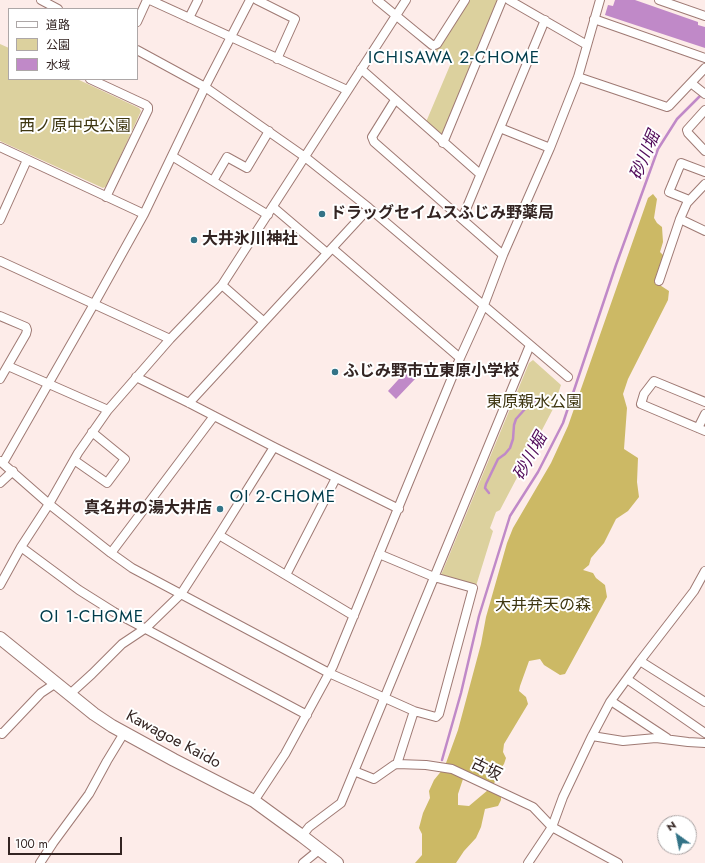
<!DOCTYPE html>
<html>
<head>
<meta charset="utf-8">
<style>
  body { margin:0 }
  #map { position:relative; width:705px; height:863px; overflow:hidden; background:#fdece9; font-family:Jost,"Noto Sans JP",sans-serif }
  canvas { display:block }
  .legend { position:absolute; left:8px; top:8px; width:130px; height:72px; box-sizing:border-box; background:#fff; border:1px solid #ada7a7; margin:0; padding:5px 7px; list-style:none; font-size:12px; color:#332422 }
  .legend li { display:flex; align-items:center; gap:8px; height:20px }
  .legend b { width:20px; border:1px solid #ada7a7 }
  .north { position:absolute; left:657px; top:815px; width:40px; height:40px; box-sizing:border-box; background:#fff; border:1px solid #ada7a7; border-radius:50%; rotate:327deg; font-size:11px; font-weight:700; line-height:16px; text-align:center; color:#332422 }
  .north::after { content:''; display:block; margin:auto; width:14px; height:18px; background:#337387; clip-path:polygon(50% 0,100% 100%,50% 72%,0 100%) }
  .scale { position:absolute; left:8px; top:837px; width:114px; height:18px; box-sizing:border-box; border:2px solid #332422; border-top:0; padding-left:5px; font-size:12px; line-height:14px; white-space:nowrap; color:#332422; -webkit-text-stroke:3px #fff; paint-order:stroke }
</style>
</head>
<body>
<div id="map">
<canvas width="705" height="863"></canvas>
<ul class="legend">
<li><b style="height:5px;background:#fff"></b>道路</li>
<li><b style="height:11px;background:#dcd19e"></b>公園</li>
<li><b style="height:11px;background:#c089c8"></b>水域</li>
</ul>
<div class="north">N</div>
<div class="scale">100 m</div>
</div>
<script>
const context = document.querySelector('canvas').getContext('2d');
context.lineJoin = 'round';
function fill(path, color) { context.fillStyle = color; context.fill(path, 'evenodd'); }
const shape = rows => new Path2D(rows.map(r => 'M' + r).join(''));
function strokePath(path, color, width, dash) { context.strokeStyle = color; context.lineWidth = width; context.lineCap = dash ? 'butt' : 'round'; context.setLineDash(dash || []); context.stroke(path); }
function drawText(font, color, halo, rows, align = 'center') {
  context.font = font + ' Jost,"Noto Sans JP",sans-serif'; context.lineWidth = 4; context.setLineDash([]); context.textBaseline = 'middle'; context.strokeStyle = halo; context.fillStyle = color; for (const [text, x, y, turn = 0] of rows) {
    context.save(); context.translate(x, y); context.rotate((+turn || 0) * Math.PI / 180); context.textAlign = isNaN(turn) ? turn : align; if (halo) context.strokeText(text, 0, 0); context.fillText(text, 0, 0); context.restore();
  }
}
fill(shape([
  [470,0,499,0,445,134,441,135,426,122,451,63,436,51],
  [0,44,9,48,9,79,77,79,139,108,141,111,107,186,103,188,0,141],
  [533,360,561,385,553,409,500,510,496,512,490,528,493,531,476,586,441,575,529,363]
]), '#dcd19e');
fill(shape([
  [653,194,657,199,654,218,657,223,662,227,663,242,660,252,664,256,655,282,669,291,668,300,628,379,623,394,627,408,624,449,638,458,637,482,639,497,628,511,616,519,604,543,591,558,589,565,583,570,593,573,596,578,605,585,607,597,565,674,560,675,544,665,540,659,529,661,520,686,519,691,526,697,528,704,504,744,503,752,506,758,504,764,497,774,495,782,491,786,446,763,458,730,481,644,486,617,507,543,513,528,551,463,568,426,648,198],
  [443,769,463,779,458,794,458,805,469,806,488,790,501,795,501,800,498,806,485,809,481,827,476,838,464,851,456,863,415,863,422,855,422,834,419,828,423,813,430,798,429,791,434,780]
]), '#ccb965');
fill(shape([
  [615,0,635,0,698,22,698,25,705,27,705,48,605,15,608,5,613,6],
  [407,370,416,378,396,399,388,391],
  [537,397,541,400,543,404,531,406,525,410,524,408,530,399]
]), '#c089c8');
strokePath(shape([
  [489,493,485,488,486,484,498,459,505,454,510,448,513,439,514,425,516,419,525,409],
  [442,760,461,693,479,616,510,516,538,472,563,423,616,265,658,149,677,119,702,94]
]), '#c089c8', 2.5);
const minor = shape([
  [41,0,58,9],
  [150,0,347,90],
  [257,0,295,19,277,59],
  [377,0,416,32,432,45,435,45,437,44,465,0],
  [509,0,587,45],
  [659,0,705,16],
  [189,18,198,0],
  [594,19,705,58],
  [137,22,147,0],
  [137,50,205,87,305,157,369,208,568,377],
  [361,69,480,174],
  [578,77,667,107,669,106,705,68],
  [90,79,146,105,148,107,148,110,106,197],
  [691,83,705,94],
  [395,100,372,137,374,142,503,255],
  [705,110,687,130,688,133,705,151],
  [500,128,550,148],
  [443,143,502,0],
  [0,147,144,214],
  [172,156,268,215],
  [213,181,227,157,247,168,269,131],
  [689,200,669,192,681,163,705,172],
  [273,207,327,253],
  [462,219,545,20],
  [680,219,705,231],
  [0,220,27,160],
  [332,248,460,358],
  [0,261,170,339],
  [659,281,680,219,687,203,705,184],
  [222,285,263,321],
  [0,316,26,327,27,330,26,334,0,379],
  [8,366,108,410],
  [136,377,189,403,274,447,399,509],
  [705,402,654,381,644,394,641,404,705,431],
  [189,403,369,208],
  [698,428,705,414],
  [74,460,107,483,125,459,92,432],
  [0,461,49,504,111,553,132,568,329,673,414,711,436,717,439,714,473,588,434,577,379,554],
  [3,463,94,304,144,214,205,87,250,0],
  [0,483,13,471],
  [219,535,354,616],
  [21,547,79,590,114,612,307,715],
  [111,553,214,416],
  [286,575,336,478],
  [0,585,21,547,49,504,78,453,108,410,170,339,222,285,406,0],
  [640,661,705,702],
  [627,679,705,733],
  [70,694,92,674,122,644,146,628,181,594,219,535,274,447],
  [611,701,667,738],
  [0,733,2,734,41,693,56,683],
  [592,736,623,741,656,738,688,742,705,743],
  [397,764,414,711],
  [354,771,374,779,394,765,397,764,426,765,452,769,533,807,552,827,618,863],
  [254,801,285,754,333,666,460,358,484,305,503,255,550,148,578,77,600,0],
  [302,836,309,827,341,803,530,345],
  [40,863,53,843,89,794,107,761,124,733],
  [303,863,319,850],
  [528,863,552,827,563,797,592,736,610,702,640,661,694,591,705,571]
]);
const highway = shape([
  [0,638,94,714,112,726,174,760,254,801,302,836,337,863]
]);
strokePath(minor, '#9f7a74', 10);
strokePath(highway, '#9f7a74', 14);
strokePath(minor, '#fff', 8);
strokePath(highway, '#fff', 12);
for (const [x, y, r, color] of [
  [322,214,4,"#337387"],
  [194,240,4,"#337387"],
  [335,372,4,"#337387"],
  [220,509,4,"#337387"]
]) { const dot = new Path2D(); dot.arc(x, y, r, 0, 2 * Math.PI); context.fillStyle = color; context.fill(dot); strokePath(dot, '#fff', 1.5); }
drawText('16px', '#3e3611', '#fff', [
  ["西ノ原中央公園",75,127],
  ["東原親水公園",534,403],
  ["大井弁天の森",543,606]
]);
drawText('bold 16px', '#332422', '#fff', [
  ["ドラッグセイムスふじみ野薬局",330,214],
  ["大井氷川神社",202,240],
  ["ふじみ野市立東原小学校",343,372],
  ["真名井の湯大井店",212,509,"right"]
], 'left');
drawText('16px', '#332422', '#fff', [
  ["Kawagoe Kaido",173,740,28],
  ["古坂",486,770,26]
]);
context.letterSpacing = '1px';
drawText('17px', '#013c4b', '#fff', [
  ["ICHISAWA 2-CHOME",454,59],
  ["OI 2-CHOME",283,498],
  ["OI 1-CHOME",92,618]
]);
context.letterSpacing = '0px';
drawText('italic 17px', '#500a59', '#fff', [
  ["砂川堀",646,156,-67],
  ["砂川堀",531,457,-61]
]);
</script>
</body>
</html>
